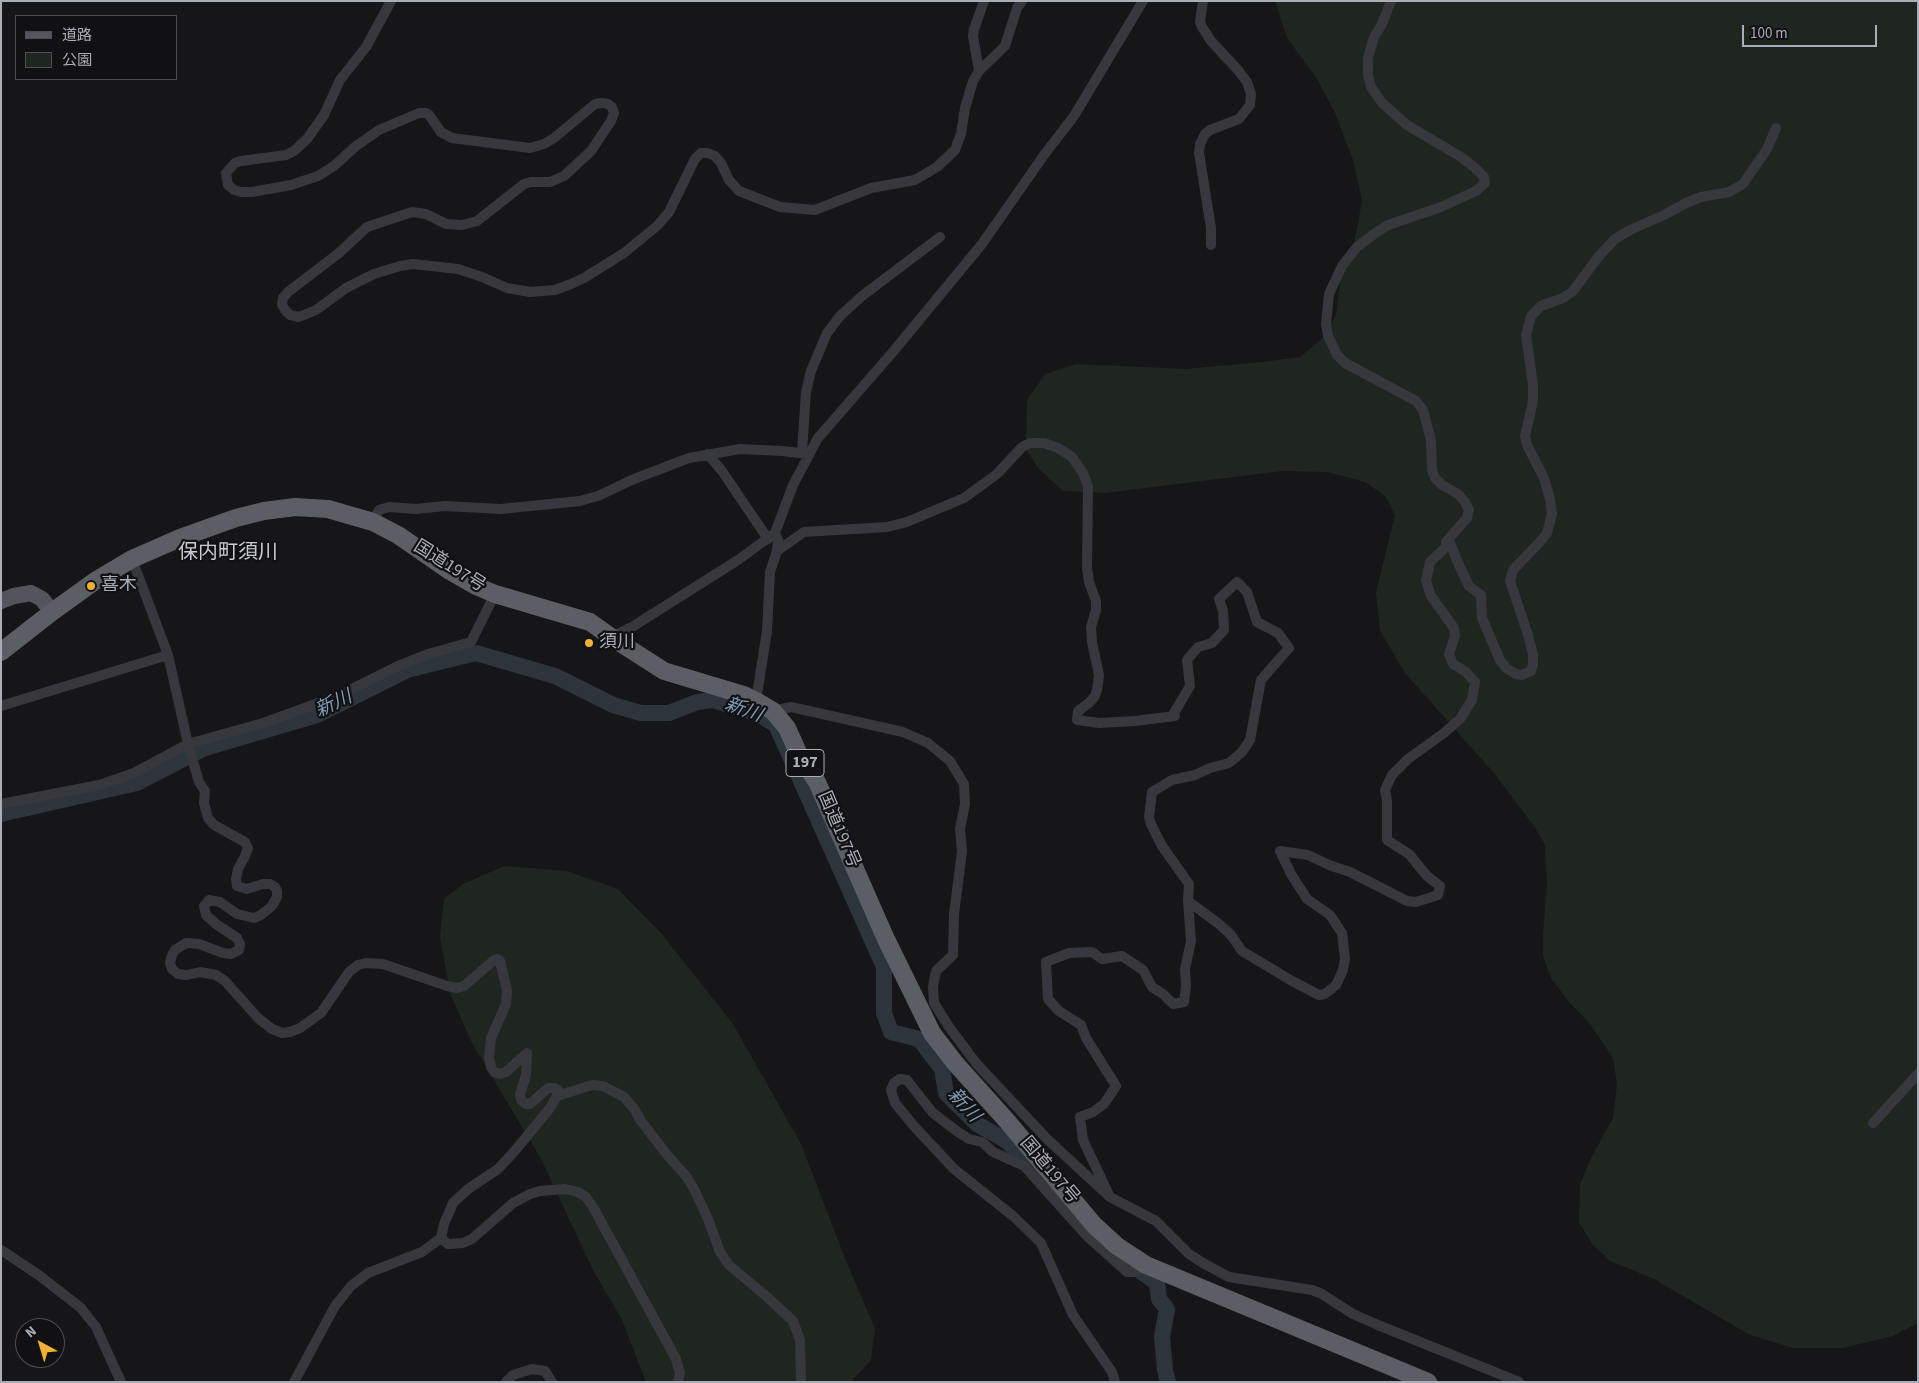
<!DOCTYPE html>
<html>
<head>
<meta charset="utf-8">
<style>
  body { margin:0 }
  #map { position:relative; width:1919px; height:1383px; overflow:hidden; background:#161618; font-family:"Source Sans 3","Noto Sans JP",sans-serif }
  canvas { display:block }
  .frame { position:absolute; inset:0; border:2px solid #a8adb8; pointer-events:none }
  .legend { position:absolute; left:15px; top:15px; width:162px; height:65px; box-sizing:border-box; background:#111113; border:1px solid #4d4f55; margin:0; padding:6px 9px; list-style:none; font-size:15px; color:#a8adb8 }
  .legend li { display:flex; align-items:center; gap:10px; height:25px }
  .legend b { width:25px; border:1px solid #4d4f55 }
  .north { position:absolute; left:15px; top:1318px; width:50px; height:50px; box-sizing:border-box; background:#111113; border:1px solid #4d4f55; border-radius:50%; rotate:321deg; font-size:14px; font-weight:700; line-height:20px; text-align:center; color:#a8adb8 }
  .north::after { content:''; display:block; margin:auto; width:18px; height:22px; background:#f2b134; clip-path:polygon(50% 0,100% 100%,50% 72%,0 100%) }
  .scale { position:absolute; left:1742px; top:25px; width:135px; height:22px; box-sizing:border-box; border:2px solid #a8adb8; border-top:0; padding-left:6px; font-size:15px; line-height:18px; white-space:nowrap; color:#a8adb8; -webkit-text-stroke:4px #111113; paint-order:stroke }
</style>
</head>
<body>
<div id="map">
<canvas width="1919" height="1383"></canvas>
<div class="frame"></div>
<ul class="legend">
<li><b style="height:6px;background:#53555c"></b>道路</li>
<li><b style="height:14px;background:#1e261f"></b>公園</li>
</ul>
<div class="north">N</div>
<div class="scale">100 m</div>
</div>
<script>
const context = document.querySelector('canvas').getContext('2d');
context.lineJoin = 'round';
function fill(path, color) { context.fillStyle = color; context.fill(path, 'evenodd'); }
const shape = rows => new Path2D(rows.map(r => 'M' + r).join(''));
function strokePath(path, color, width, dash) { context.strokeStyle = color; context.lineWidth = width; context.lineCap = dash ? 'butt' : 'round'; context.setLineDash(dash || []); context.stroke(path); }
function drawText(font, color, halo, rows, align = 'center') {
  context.font = font + ' "Source Sans 3","Noto Sans JP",sans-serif'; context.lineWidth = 4.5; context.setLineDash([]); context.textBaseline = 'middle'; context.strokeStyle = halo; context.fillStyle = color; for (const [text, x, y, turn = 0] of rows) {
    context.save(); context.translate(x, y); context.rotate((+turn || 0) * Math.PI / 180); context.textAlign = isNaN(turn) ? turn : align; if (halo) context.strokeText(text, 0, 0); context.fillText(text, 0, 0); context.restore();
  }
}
fill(shape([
  [1275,1,1918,1,1918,1323,1893,1336,1843,1348,1793,1348,1750,1335,1654,1279,1610,1261,1592,1244,1579,1222,1580,1185,1590,1160,1613,1118,1617,1084,1613,1058,1590,1024,1569,1002,1551,978,1543,956,1543,934,1547,884,1545,845,1534,826,1493,772,1405,673,1380,631,1376,592,1395,515,1385,496,1365,482,1327,472,1282,471,1105,493,1063,491,1038,468,1026,449,1027,400,1045,374,1076,364,1185,369,1262,362,1300,357,1324,337,1336,315,1341,274,1354,244,1362,201,1353,160,1335,113,1316,77,1287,38],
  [504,866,567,871,618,889,661,933,733,1024,801,1144,844,1256,875,1329,871,1360,851,1382,646,1382,622,1320,593,1270,541,1159,472,1043,450,993,440,937,444,899,463,884]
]), '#1e261f');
strokePath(shape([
  [1,814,137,783,205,748,317,715,407,670,476,653,555,676,613,705,641,713,669,713,697,702,713,700,758,714,776,725,884,967,884,1013,891,1032,919,1039,942,1069,946,1093,977,1124,1007,1141,1068,1206],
  [1126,1261,1157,1283,1159,1299,1167,1309,1162,1337,1165,1370,1168,1382]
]), '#2c353c', 16);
strokePath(shape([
  [391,1,366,47,340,80,324,115,307,139,294,151,286,155,241,161,235,163,226,173,228,185,234,190,241,192,252,192,291,185,318,176,334,166,356,146,379,130,419,113,426,113,429,115,441,132,452,138,530,148,544,144,554,138,595,104,602,103,608,104,612,107,614,113,611,121,591,151,564,176,550,182,531,182,524,184,477,221,462,225,446,224,426,214,412,212,367,227,339,253,288,292,283,298,282,305,285,310,290,315,299,317,316,310,346,288,374,274,400,266,413,264,458,269,482,277,507,288,530,292,555,290,571,284,584,278,624,253,657,226,669,212,695,159,701,153,708,153,715,156,721,163,729,180,739,191,780,207,815,210,871,188,915,180,937,167,955,150,961,134,965,108,973,81,979,71,1005,46,1017,8,1022,1],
  [1203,1,1200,22,1202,27,1211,41,1238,70,1247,82,1251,94,1250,105,1239,119,1210,130,1205,134,1200,144,1199,153,1211,228,1211,245],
  [1391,1,1382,24,1374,37,1368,58,1368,75,1371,87,1382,103,1407,125,1461,157,1474,167,1484,177,1485,183,1476,191,1441,207,1388,225,1374,234,1357,247,1342,266,1329,294,1326,324,1328,336,1337,355,1345,363,1416,401,1423,410,1431,440,1432,470,1435,478,1442,485,1458,494,1465,502,1469,510,1467,518,1446,542,1450,543,1459,565,1469,586,1481,595,1482,618,1500,660,1506,668,1516,674,1522,675,1531,671,1533,665,1533,654,1528,635,1510,581,1513,570,1539,543,1547,533,1552,514,1550,499,1544,478,1527,445,1525,436,1533,401,1533,385,1526,335,1531,316,1541,306,1563,298,1573,291,1599,256,1615,239,1630,230,1664,215,1686,203,1701,197,1729,192,1743,184,1767,149,1776,128],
  [979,71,973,36,974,29,984,1],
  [802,452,806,392,811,371,827,333,840,316,862,296,940,237],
  [708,454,722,471,768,539],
  [373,522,379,510,389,507,416,509,445,506,501,509,580,501,598,496,634,479,689,458,740,449,782,451,808,454],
  [777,551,804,532,887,527,907,522,964,498,997,474,1022,447,1030,443,1044,443,1058,448,1072,457,1083,473,1088,486,1087,568,1089,582,1096,601,1096,610,1091,627,1092,642,1099,675,1097,690,1095,696,1089,703,1078,711,1077,720,1099,723,1135,721,1175,716,1174,713,1190,686,1187,660,1198,647,1212,643,1224,630,1223,611,1219,599,1237,582,1247,592,1257,622,1278,633,1289,648,1261,680,1250,740,1242,752,1229,763,1210,768,1195,775,1172,780,1152,792,1149,817,1151,824,1162,846,1189,884,1188,901,1191,941,1185,969,1186,986,1184,1002,1173,1004,1163,994,1152,987,1143,970,1122,956,1102,959,1092,952,1069,953,1046,962,1048,999,1059,1011,1081,1025,1086,1038,1116,1086,1104,1104,1093,1112,1080,1117,1083,1140,1110,1197],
  [132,559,168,655,188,744,199,782,205,791,204,803,208,818,214,825,245,842,248,848,245,856,238,869,236,879,237,886,247,889,263,884,270,884,275,887,277,891,277,897,272,906,261,915,254,918,237,914,220,902,209,900,204,906,206,915,216,924,237,938,240,944,239,950,231,954,223,953,199,944,186,943,175,950,172,955,170,963,172,969,178,974,187,975,200,972,216,975,225,981,258,1018,272,1029,282,1033,290,1032,300,1028,321,1013,349,972,358,965,366,963,383,964,447,986,457,988,464,986,493,961,497,959,500,961,507,991,506,1004,491,1038,489,1058,491,1067,494,1072,500,1074,506,1072,527,1053,526,1075,520,1094,521,1100,526,1104,530,1104,548,1088,554,1088,558,1090,557,1096,550,1108,513,1153,498,1169,468,1189,453,1203,444,1224,441,1238,422,1252,368,1273,351,1286,335,1306,294,1382],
  [611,637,632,627,738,560,775,533,793,485,818,438,892,353,982,244,1044,155,1074,116,1143,1],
  [756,701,767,631,770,572,777,551,778,540,775,533],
  [1,706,168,655],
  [773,711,791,707,903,732,928,743,950,761,964,784,965,804,960,829,962,851,954,914,953,955,936,971,933,987,934,1003,949,1027,976,1063,1047,1139,1110,1197,1156,1221,1189,1254,1203,1263,1229,1277,1312,1290,1322,1294,1353,1314,1378,1325,1519,1382],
  [1,804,99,785,134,773,188,744,263,723,313,705,340,695,396,667,428,654,471,642,495,594],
  [1188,901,1219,924,1231,935,1242,951,1292,981,1319,995,1325,994,1336,985,1343,970,1345,959,1342,933,1330,915,1307,899,1291,874,1280,851,1308,855,1329,865,1350,872,1407,901,1416,902,1438,895,1440,886,1427,876,1409,854,1387,840,1387,801,1385,790,1392,775,1408,759,1444,733,1460,719,1472,700,1475,682,1466,672,1453,664,1449,654,1455,636,1454,628,1431,596,1426,581,1430,562,1450,543],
  [557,1096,592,1085,603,1086,624,1097,635,1110,641,1121,668,1156,686,1176,694,1189,708,1219,720,1252,729,1265,766,1296,793,1321,800,1340,801,1382],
  [1873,1123,1918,1074],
  [441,1238,448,1244,463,1243,472,1239,513,1203,530,1194,540,1191,565,1189,578,1192,586,1197,593,1207,676,1359,680,1373,678,1382],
  [1,1250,40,1276,81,1308,96,1327,121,1382],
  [506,1382,513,1375,532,1369,545,1371,552,1382],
  [1115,1382,1112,1372,1073,1315,1041,1243,1013,1216,954,1169,913,1125,895,1103,891,1090,894,1083,900,1079,907,1080,933,1113,958,1132,969,1139,982,1142,993,1152,1024,1166,1086,1235,1127,1272,1135,1272,1146,1265]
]), '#37383d', 10);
strokePath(shape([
  [1,601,14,596,31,593,42,599,52,612]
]), '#53555c', 16);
strokePath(shape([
  [1,652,52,612,95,581,132,559,180,538,236,518,264,511,295,507,328,509,373,522,398,535,450,571,476,586,495,594,590,622,611,637,664,671,744,695,756,701,773,711,787,728,800,757,817,782,885,937,932,1033,955,1063,1007,1121,1094,1225,1117,1246,1146,1265,1428,1382]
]), '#5b5e65', 18);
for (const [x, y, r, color] of [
  [91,586,5,"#f2b134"],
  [589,643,5,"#f2b134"]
]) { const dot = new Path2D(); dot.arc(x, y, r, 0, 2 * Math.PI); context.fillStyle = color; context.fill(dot); strokePath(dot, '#111113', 2); }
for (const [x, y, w] of [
  [805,763,38]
]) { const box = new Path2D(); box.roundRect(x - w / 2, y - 13.5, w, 27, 4); context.fillStyle = '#111113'; context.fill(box); strokePath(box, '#a8adb8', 1); }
drawText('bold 16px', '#a8adb8', null, [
  ["197",805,763]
]);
drawText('18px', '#a8adb8', '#111113', [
  ["国道197号",449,567,32],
  ["国道197号",838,830,67],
  ["国道197号",1049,1171,50]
]);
drawText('18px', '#a8adb8', '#111113', [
  ["喜木",101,586],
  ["須川",599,643]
], 'left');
drawText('italic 19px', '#7f9bb3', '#111113', [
  ["新川",334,705,-25],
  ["新川",743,711,20],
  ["新川",963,1106,48]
]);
drawText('20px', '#c9ccd4', '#111113', [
  ["保内町須川",228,554]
]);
</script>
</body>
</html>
